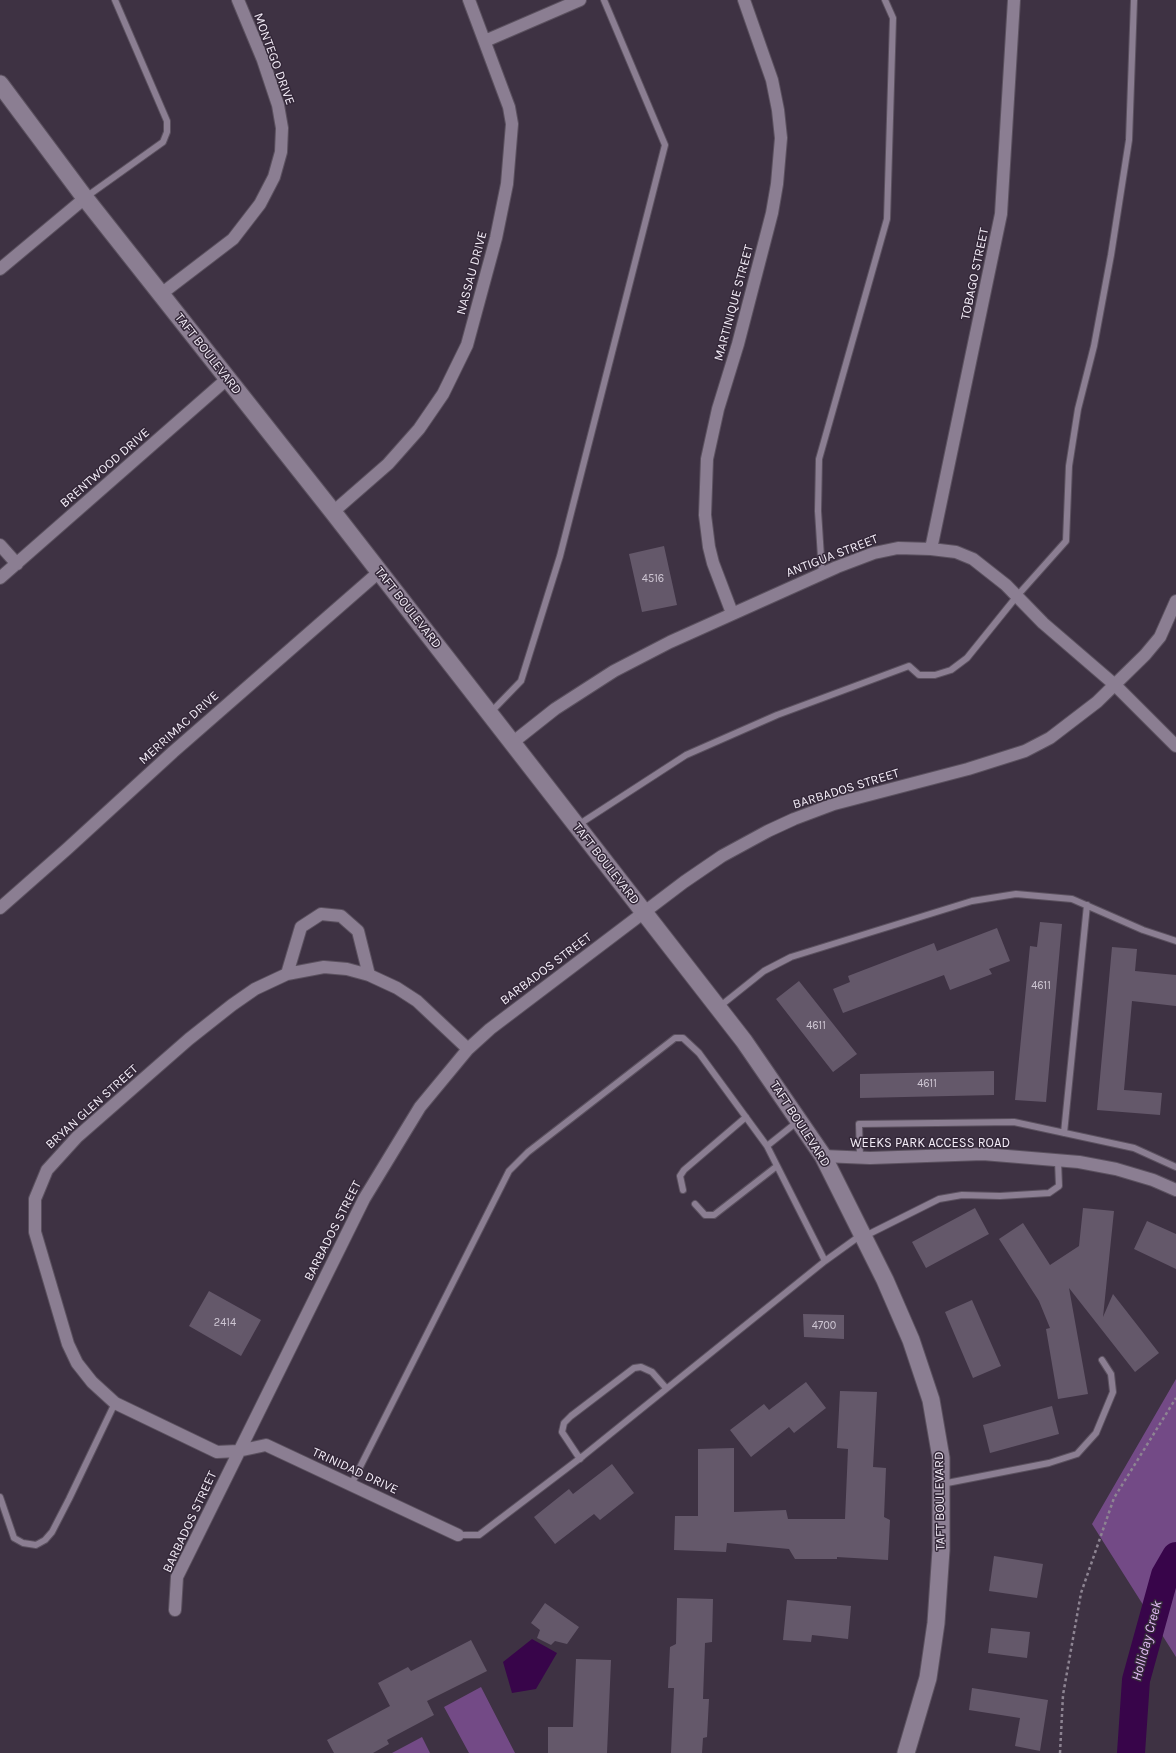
<!DOCTYPE html>
<html>
<head>
<meta charset="utf-8">
<style>
  body { margin:0 }
  canvas { display:block; background:#3e3243 }
</style>
</head>
<body>
<canvas width="1176" height="1753"></canvas>
<script>
const context = document.querySelector('canvas').getContext('2d');
context.lineJoin = 'round';
function fill(path, color) { context.fillStyle = color; context.fill(path, 'evenodd'); }
const shape = rows => new Path2D(rows.map(r => 'M' + r).join(''));
function strokePath(path, color, width, dash) { context.strokeStyle = color; context.lineWidth = width; context.lineCap = dash ? 'butt' : 'round'; context.setLineDash(dash || []); context.stroke(path); }
function drawText(font, color, halo, rows, align = 'center') {
  context.font = font + ' Karla,sans-serif'; context.lineWidth = 3; context.setLineDash([]); context.textBaseline = 'middle'; context.strokeStyle = halo; context.fillStyle = color; for (const [text, x, y, turn = 0] of rows) {
    context.save(); context.translate(x, y); context.rotate((+turn || 0) * Math.PI / 180); context.textAlign = isNaN(turn) ? turn : align; if (halo) context.strokeText(text, 0, 0); context.fillText(text, 0, 0); context.restore();
  }
}
fill(shape([
  [1176,1379,1176,1657,1092,1524],
  [481,1687,515,1753,469,1753,444,1707],
  [422,1737,430,1753,392,1753]
]), '#734a86');
fill(shape([
  [532,1639,557,1653,536,1689,512,1693,503,1662]
]), '#38054a');
strokePath(shape([
  [1131,1753,1136,1680,1165,1575,1176,1556]
]), '#38054a', 28);
fill(shape([
  [664,546,677,605,642,612,629,554],
  [1040,922,1062,924,1046,1102,1015,1100,1030,946,1037,947],
  [997,928,1010,961,989,969,992,974,950,990,944,975,843,1013,833,989,850,982,848,976,934,943,937,951],
  [1112,947,1137,949,1135,971,1176,975,1176,1006,1132,1001,1124,1090,1162,1093,1160,1115,1097,1110],
  [799,981,857,1054,833,1072,776,999],
  [994,1071,994,1095,860,1098,860,1074],
  [975,1208,989,1234,926,1268,912,1242],
  [1083,1208,1114,1211,1103,1317,1113,1294,1159,1353,1135,1372,1069,1288,1088,1394,1058,1399,1046,1329,1050,1328,1039,1301,999,1239,1023,1223,1050,1265,1079,1246],
  [1147,1221,1176,1234,1176,1269,1134,1249],
  [209,1291,261,1320,241,1356,189,1326],
  [972,1300,1001,1366,973,1378,945,1312],
  [803,1314,844,1315,844,1339,804,1337],
  [806,1382,826,1408,794,1433,789,1427,751,1457,730,1430,764,1404,769,1410],
  [840,1391,877,1392,873,1467,886,1468,884,1517,890,1520,888,1560,837,1557,837,1559,795,1559,789,1549,727,1543,726,1552,674,1550,675,1516,698,1516,698,1449,734,1448,734,1512,786,1510,788,1519,845,1519,848,1449,837,1448],
  [1052,1406,1059,1434,990,1453,983,1425],
  [612,1464,634,1493,600,1520,594,1514,555,1544,534,1517,569,1489,573,1494],
  [994,1556,1043,1564,1037,1598,989,1591],
  [677,1598,713,1599,712,1642,705,1643,703,1699,709,1699,707,1737,703,1738,702,1753,671,1753,674,1688,668,1688,670,1647,676,1644],
  [787,1600,851,1606,848,1639,812,1635,811,1642,783,1640],
  [545,1603,579,1627,567,1644,555,1641,551,1645,537,1638,540,1630,531,1623],
  [991,1628,1030,1632,1027,1658,988,1653],
  [471,1640,487,1671,427,1701,434,1715,387,1740,389,1744,373,1753,334,1753,327,1740,390,1706,378,1683,408,1667,411,1671],
  [576,1659,611,1660,607,1753,548,1753,548,1727,573,1727],
  [972,1688,1048,1700,1040,1751,1015,1746,1020,1718,969,1710]
]), '#64586a');
const lane = shape([
  [86,197,163,142,167,132,167,121,115,0],
  [822,573,818,511,819,459,887,219,893,18,885,0],
  [491,712,521,681,560,556,665,145,604,0],
  [578,825,686,755,777,715,909,666,919,675,935,675,951,670,967,658,1017,596,1066,541,1069,466,1078,409,1094,346,1111,255,1129,140,1134,0],
  [719,1007,764,971,791,957,972,901,1016,894,1072,899,1143,930,1176,941],
  [1064,1133,1087,905],
  [767,1146,797,1122],
  [860,1157,859,1124,1014,1122,1134,1148,1176,1167],
  [683,1190,680,1176,684,1170,746,1117],
  [695,1204,705,1215,714,1215,777,1166],
  [865,1236,939,1199,962,1195,1000,1196,1049,1193,1059,1186,1058,1161],
  [580,1459,562,1432,564,1423,571,1416,634,1368,641,1367,652,1372,666,1388],
  [942,1484,1049,1463,1077,1454,1096,1433,1113,1392,1111,1374,1102,1360],
  [351,1485,509,1171,528,1152,675,1038,683,1038,699,1053,767,1146,825,1261],
  [0,1497,14,1538,23,1543,36,1545,45,1540,52,1532,69,1499,115,1403],
  [458,1535,479,1535,583,1456,825,1261,861,1235]
]);
const street = shape([
  [485,41,580,0],
  [0,269,85,198],
  [161,294,233,239,260,204,274,177,281,152,282,128,278,105,263,60,238,0],
  [333,512,388,464,419,429,443,394,467,345,496,238,507,184,512,124,509,107,469,0],
  [0,545,17,564],
  [931,549,1001,214,1014,0],
  [0,578,227,379],
  [732,613,713,563,709,547,705,515,707,459,718,409,738,344,772,213,777,184,781,138,778,110,772,80,744,0],
  [512,743,555,709,614,671,670,642,837,567,874,553,898,548,931,549,956,552,973,559,1006,585,1043,623,1115,685,1176,746],
  [0,908,67,849,173,752,379,572],
  [287,974,301,927,321,914,341,916,358,931,369,975],
  [823,1156,870,1158,983,1154,1079,1162,1116,1169,1153,1180,1176,1190],
  [458,1535,266,1445,238,1451,217,1452,115,1403,92,1382,77,1363,68,1344,35,1232,35,1199,47,1170,77,1137,189,1039,232,1005,255,989,287,974,324,967,347,969,369,975,397,988,417,1001,468,1049],
  [175,1610,177,1577,364,1199,420,1107,468,1049,490,1029,684,882,722,856,768,831,794,819,834,804,968,769,1025,751,1050,738,1097,702,1145,655,1160,637,1176,601]
]);
const secondary = shape([
  [0,84,85,198,333,512,744,1041,823,1156,885,1280,911,1340,931,1400,941,1458,941,1550,936,1623,928,1678,906,1753]
]);
strokePath(lane, '#5b515f', 8);
strokePath(street, '#5b515f', 14);
strokePath(secondary, '#5b515f', 19);
strokePath(shape([
  [1060,1753,1063,1695,1081,1593,1114,1498,1176,1398]
]), '#8d8492', 2.5, [3, 3]);
strokePath(lane, '#8b7e92', 6);
strokePath(street, '#8b7e92', 12);
strokePath(secondary, '#8b7e92', 17);
drawText('11px', '#cfc7d4', null, [
  ["4516",653,579],
  ["4611",1041,986],
  ["4611",816,1026],
  ["4611",927,1084],
  ["2414",225,1323],
  ["4700",824,1326]
]);
drawText('13px', '#f3ecf7', '#342839', [
  ["MONTEGO DRIVE",274,59,70],
  ["NASSAU DRIVE",472,273,-75],
  ["TOBAGO STREET",975,274,-78],
  ["MARTINIQUE STREET",734,303,-75],
  ["TAFT BOULEVARD",208,354,52],
  ["BRENTWOOD DRIVE",105,468,-41],
  ["ANTIGUA STREET",832,556,-21],
  ["TAFT BOULEVARD",408,608,52],
  ["MERRIMAC DRIVE",179,728,-42],
  ["BARBADOS STREET",846,789,-17],
  ["TAFT BOULEVARD",606,864,52],
  ["BARBADOS STREET",546,969,-37],
  ["BRYAN GLEN STREET",92,1107,-42],
  ["TAFT BOULEVARD",800,1124,57],
  ["WEEKS PARK ACCESS ROAD",930,1143],
  ["BARBADOS STREET",333,1231,-63],
  ["TRINIDAD DRIVE",355,1471,25],
  ["TAFT BOULEVARD",940,1501,-91],
  ["BARBADOS STREET",190,1522,-65]
]);
drawText('italic 14px', '#e3bcf6', '#342839', [
  ["Holliday Creek",1147,1641,-75]
]);
</script>
</body>
</html>
